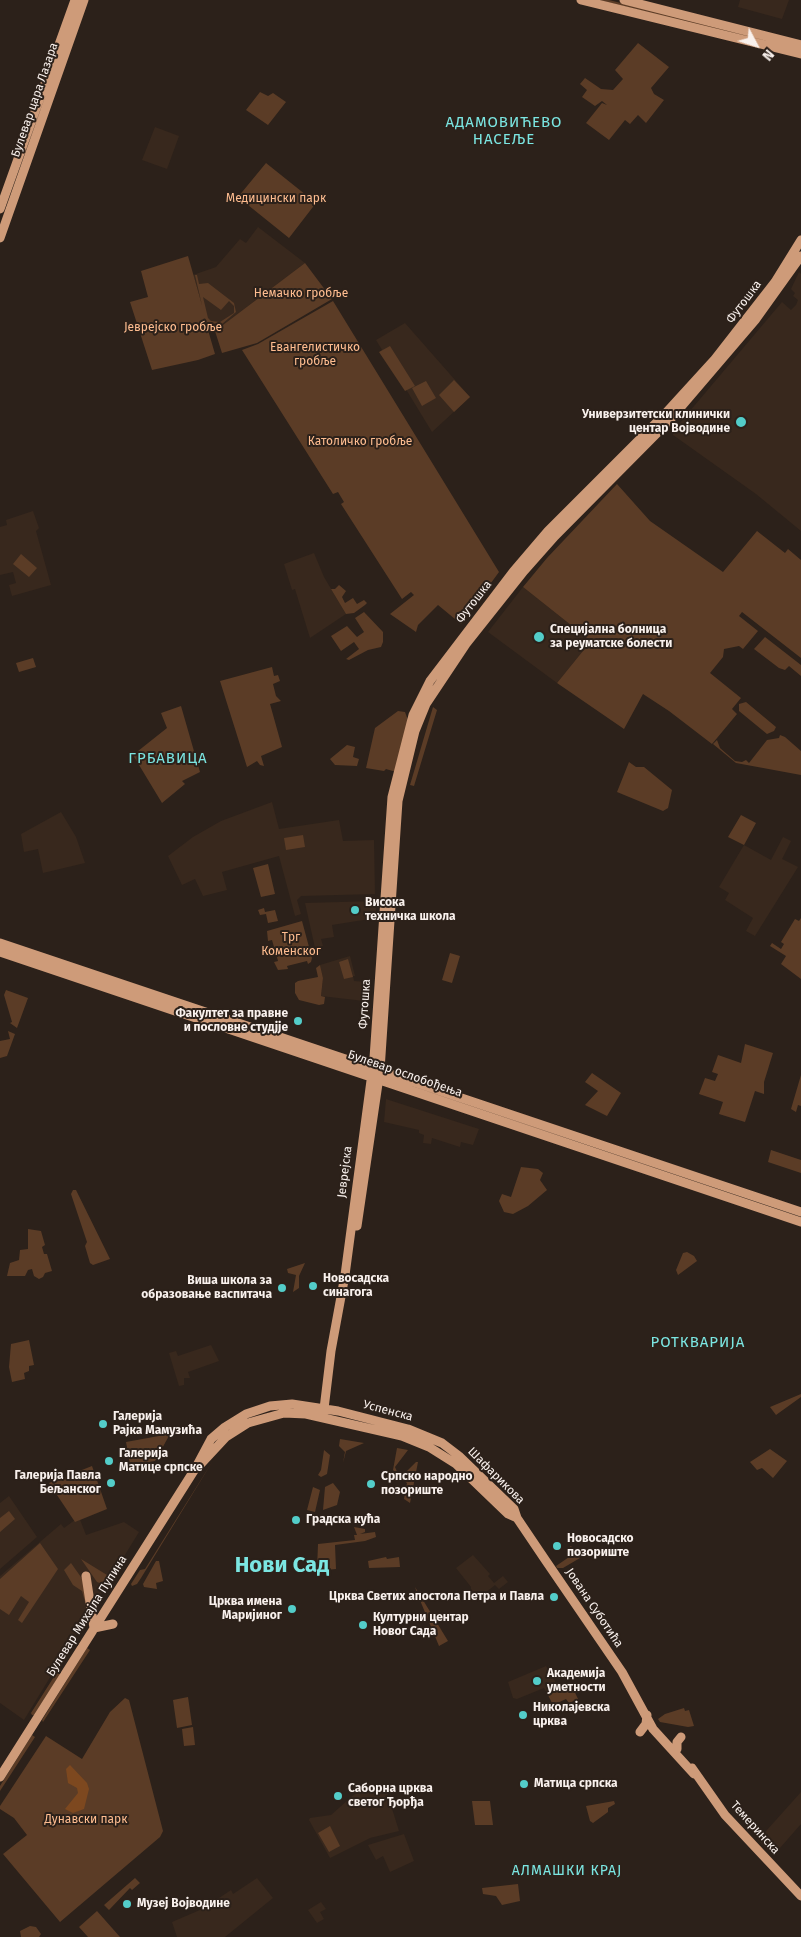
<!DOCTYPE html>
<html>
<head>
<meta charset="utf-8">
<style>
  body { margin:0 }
  #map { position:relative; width:801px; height:1937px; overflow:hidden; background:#2c211a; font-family:"Fira Sans",sans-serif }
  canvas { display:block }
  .north { position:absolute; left:731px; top:20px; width:50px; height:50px; -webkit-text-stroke:4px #2c211a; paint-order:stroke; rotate:130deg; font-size:14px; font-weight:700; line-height:20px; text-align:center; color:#f9f1ed }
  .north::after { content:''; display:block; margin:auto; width:18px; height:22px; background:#f9f1ed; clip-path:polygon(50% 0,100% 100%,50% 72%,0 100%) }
</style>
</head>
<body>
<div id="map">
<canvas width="801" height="1937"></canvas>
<div class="north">N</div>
</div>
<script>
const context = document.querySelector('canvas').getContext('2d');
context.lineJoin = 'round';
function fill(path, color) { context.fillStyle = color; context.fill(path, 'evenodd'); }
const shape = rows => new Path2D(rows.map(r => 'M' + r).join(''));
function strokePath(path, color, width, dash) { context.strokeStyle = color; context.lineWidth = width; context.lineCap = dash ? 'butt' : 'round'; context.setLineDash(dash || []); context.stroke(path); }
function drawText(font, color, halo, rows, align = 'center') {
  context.font = font + ' "Fira Sans",sans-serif'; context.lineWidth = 4; context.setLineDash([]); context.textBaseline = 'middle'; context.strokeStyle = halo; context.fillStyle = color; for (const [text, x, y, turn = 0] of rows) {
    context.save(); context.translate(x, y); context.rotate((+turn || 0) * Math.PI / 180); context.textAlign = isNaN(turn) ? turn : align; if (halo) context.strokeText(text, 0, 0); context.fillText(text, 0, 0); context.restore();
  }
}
fill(shape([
  [740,0,789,0,782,19,738,7],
  [155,127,179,136,167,169,142,160],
  [258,227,305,263,215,331,209,330,193,275,216,267,240,239,246,243],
  [799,272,801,274,801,531,756,494,673,435,673,431,782,302,791,310,796,305,798,300,793,296,795,293,791,289],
  [405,323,470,397,432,432,376,340],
  [33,511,39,528,36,531,51,585,12,596,9,585,16,583,13,572,0,575,0,527,7,525,6,520],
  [314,553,324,577,346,614,310,638,295,589,292,590,284,564],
  [523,587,591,641,557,683,488,632],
  [272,802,279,829,339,820,343,841,374,840,375,894,301,896,297,900,301,914,295,916,279,856,222,872,227,890,203,896,195,879,182,885,168,856,193,837,221,821],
  [61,812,76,837,85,863,43,873,38,849,24,852,21,834],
  [783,837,791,841,782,859,798,867,755,936,746,931,753,918,725,900,729,893,719,887,744,845,771,860],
  [376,901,376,918,332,925,334,937,321,939,323,946,315,948,305,903],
  [350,956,355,976,353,976,354,981,366,982,364,1001,321,996,323,978,320,965],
  [386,1099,479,1129,473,1145,461,1142,460,1147,432,1138,431,1144,423,1143,424,1135,419,1133,419,1130,384,1122],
  [211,1345,219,1361,188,1372,190,1378,184,1378,184,1385,179,1386,169,1353,176,1351,178,1356],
  [9,1496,37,1537,0,1569,0,1503],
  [79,1517,86,1535,124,1522,139,1532,24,1720,0,1703,0,1576,61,1524,64,1528],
  [473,1555,490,1574,488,1576,494,1583,503,1576,508,1582,499,1589,495,1585,479,1598,475,1597,471,1592,471,1587,456,1568],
  [546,1666,559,1688,547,1693,544,1688,517,1699,513,1698,508,1682],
  [365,1789,366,1792,373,1791,373,1792,386,1789,399,1831,370,1838,330,1858,309,1820,310,1818,331,1815,357,1792],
  [801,1792,801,1824,773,1856,758,1840],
  [404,1834,414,1861,390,1872,383,1856,376,1860,368,1845],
  [257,1878,273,1898,225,1937,177,1937,172,1922,200,1910,212,1900,215,1903,216,1900,231,1890,233,1894],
  [321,1902,326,1909,320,1912,324,1919,317,1923,308,1910]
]), '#38281d');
fill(shape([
  [599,0,609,0,713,26,801,49,801,51],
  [638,43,669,67,651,88,654,94,664,100,646,123,638,115,630,124,625,120,609,140,586,123,602,103,607,105,602,101,595,106,582,97,587,90,580,84,585,78,601,89,613,90,623,79,615,70],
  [260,92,268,96,273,93,286,102,268,125,246,110],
  [266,163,316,203,289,238,238,197],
  [188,256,202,305,195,275,197,275,199,284,208,283,234,303,236,312,222,324,210,323,211,329,208,330,215,354,198,360,152,370,130,302,148,297,141,271],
  [203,297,221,310,229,301,234,306,234,313,220,322,211,321,208,318],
  [305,263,332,299,257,343,222,353,215,331],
  [333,301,499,572,461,624,438,605,418,625,416,632,390,614,414,595,411,592,402,599,341,504,344,502,338,492,333,494,242,350,258,344],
  [390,346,415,386,405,391,379,352],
  [454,380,470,397,454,412,439,395],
  [426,381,436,398,422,406,412,388],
  [617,484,650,521,723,572,757,531,785,553,788,549,801,560,801,658,742,612,739,616,758,631,743,649,739,646,724,649,723,657,710,673,741,698,732,709,737,714,712,744,669,711,643,694,624,729,557,683,591,641,523,587,547,558],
  [21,554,37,568,29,577,13,564],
  [339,585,346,591,342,597,345,603,353,598,357,604,364,600,367,603,365,605,354,613,346,614,331,589,335,589],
  [364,612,383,632,383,642,381,647,368,650,349,660,346,659,359,649,354,642,341,651,331,636,347,626,357,637,364,632,355,618],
  [765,637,801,665,801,676,789,666,785,670,779,668,754,649],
  [33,658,36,667,19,672,16,663],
  [272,667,274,676,278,675,280,681,273,684,276,696,281,701,270,704,282,747,261,756,264,766,260,765,257,761,247,767,220,681],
  [746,702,776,727,774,731,767,734,739,711,739,704],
  [181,706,200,772,182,781,185,784,162,803,133,755,167,728,161,713],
  [433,707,437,710,414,786,410,785],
  [398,711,405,712,409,723,396,772,386,769,384,771,366,768,375,728],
  [780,735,785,737,801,751,801,775,736,763,713,744,717,740,720,748,735,761,742,762,746,760,749,763,767,740,779,738],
  [347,745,355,747,353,757,359,759,357,766,335,765,330,759],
  [629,762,636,767,644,767,672,790,668,808,663,811,617,792],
  [741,815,756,823,744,845,728,837],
  [303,835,305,847,286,850,284,838],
  [268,864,275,894,261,897,253,868],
  [264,908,265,912,275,910,278,921,268,923,266,914,260,915,258,910],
  [801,918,801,979,781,964,786,956,770,946,772,943,781,949,784,944,781,942,795,919,799,921],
  [302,921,312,958,311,962,308,964,307,961,287,966,288,969,278,970,274,962,278,961,272,940,268,941,267,931],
  [450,953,460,956,452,983,442,980],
  [348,959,353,977,344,979,339,962],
  [320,965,323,978,321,996,325,997,324,1004,319,1005,299,1000,295,993,295,983,298,981,318,977,316,968],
  [6,990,28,998,17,1028,10,1023,12,1022,4,995],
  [8,1031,15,1034,7,1056,0,1058,0,1041,10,1039],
  [745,1044,773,1053,764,1082,764,1094,755,1091,745,1122,719,1114,723,1102,699,1094,705,1078,715,1081,718,1074,712,1072,718,1055,741,1063],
  [592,1073,621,1093,607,1116,585,1105,598,1091,585,1082],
  [801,1075,801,1106,798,1105,796,1112,791,1109],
  [771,1150,801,1160,801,1173,768,1162],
  [521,1167,538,1169,543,1173,540,1180,547,1190,528,1206,513,1214,504,1212,499,1201,502,1194,511,1197],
  [73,1190,76,1190,110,1259,93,1265,90,1263,85,1246,87,1242,71,1194],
  [28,1229,41,1231,45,1245,42,1247,44,1254,47,1254,52,1271,45,1273,43,1277,39,1279,34,1276,32,1269,28,1270,25,1276,7,1276,10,1263,19,1260,20,1250,28,1249],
  [687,1252,694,1256,697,1261,678,1275,676,1270,683,1253],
  [305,1263,299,1276,299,1288,293,1292,296,1275,288,1273,287,1269],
  [29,1340,34,1365,29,1366,29,1371,24,1373,25,1379,12,1382,9,1367,11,1344],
  [801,1394,801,1397,776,1415,770,1407],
  [170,1434,155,1461,130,1465,126,1442],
  [340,1439,364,1443,346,1451,343,1463,345,1452,339,1446],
  [397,1448,408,1450,395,1467,398,1474,405,1473,416,1462,418,1462,410,1503,404,1499,407,1483,393,1470],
  [770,1449,787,1461,773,1478,762,1468,757,1470,750,1462],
  [324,1450,330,1455,327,1474,321,1477,318,1475,321,1470],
  [214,1459,141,1578,137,1584,132,1586,131,1584,140,1570,145,1569],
  [92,1466,107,1509,75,1522,49,1483],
  [333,1483,340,1492,337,1505,323,1510,325,1487],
  [313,1487,320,1490,315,1512,307,1510],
  [9,1511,15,1519,0,1532,0,1518],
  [354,1527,365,1529,365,1532,360,1534,375,1532,376,1537,365,1541,335,1545,336,1569,325,1570,325,1566,322,1567,322,1570,317,1570,318,1544,355,1540,354,1535,357,1535],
  [40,1543,58,1569,22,1623,18,1620,29,1602,21,1596,9,1615,0,1609,0,1579],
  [571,1546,580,1558,563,1568,557,1568,556,1566,572,1555,568,1548],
  [386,1557,387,1559,399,1557,400,1567,369,1568,368,1561],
  [81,1559,107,1575,105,1585,97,1582],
  [156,1561,159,1561,163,1581,156,1583,157,1589,144,1587,143,1584],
  [71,1563,83,1580,87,1609,82,1591,73,1585,64,1570],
  [415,1587,448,1641,439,1646,417,1593],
  [87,1648,90,1650,43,1722,42,1720],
  [57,1672,60,1674,34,1715,32,1715,31,1713],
  [570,1682,578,1699,569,1703,566,1699,553,1705,547,1693],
  [188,1697,192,1725,177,1728,173,1700],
  [125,1698,129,1700,163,1831,160,1837,60,1922,3,1854,27,1835,14,1818,0,1809,0,1806,46,1736,82,1759,110,1712],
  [684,1708,685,1711,689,1710,694,1726,688,1727,660,1722,658,1719,665,1714],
  [193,1727,195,1745,184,1746,182,1729],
  [32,1735,35,1737,0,1791,0,1786],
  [472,1801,490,1801,493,1825,475,1825],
  [614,1801,615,1804,608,1808,608,1812,593,1823,590,1821,586,1806],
  [330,1826,340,1846,329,1852,318,1833],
  [135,1878,140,1883,132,1890,130,1888,109,1910,104,1905],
  [518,1884,520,1901,502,1905,496,1896,483,1894,482,1888],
  [97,1911,120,1937,88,1937,79,1927],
  [30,1926,36,1927,41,1934,39,1937,21,1937,20,1931]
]), '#5b3c26');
fill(shape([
  [70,1765,87,1783,89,1789,84,1809,73,1813,65,1809,78,1793,77,1788,68,1783,66,1769]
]), '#7d481f');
strokePath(shape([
  [581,0,801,54],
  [624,0,801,45],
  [0,209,75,0],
  [0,238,84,0],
  [0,943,801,1212],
  [0,952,801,1222],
  [357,1226,380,1070,398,801,415,731,426,704,466,644,524,571,555,536,668,422,756,319,801,256],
  [323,1417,331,1351,345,1275,374,1058,392,797,413,715,430,681,513,572,548,531,663,416,715,359,775,282,801,240],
  [199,1466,226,1437,248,1423,284,1413,306,1414,402,1436,429,1447,456,1464,508,1514,517,1518],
  [86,1576,94,1628],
  [94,1628,113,1624],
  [640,1732,646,1724,647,1715],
  [677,1749,677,1742,681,1737],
  [692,1768,725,1815,801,1896],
  [0,1777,195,1469,211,1439,225,1427,246,1414,270,1406,292,1404,338,1411,408,1429,442,1443,459,1456,514,1509,517,1518,546,1561,622,1672,653,1729,694,1774]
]), '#ce9b79', 9);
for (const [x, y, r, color] of [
  [741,422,6,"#53cdc9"],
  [539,637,6,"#53cdc9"],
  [355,910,5,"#53cdc9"],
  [298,1021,5,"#53cdc9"],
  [313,1286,5,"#53cdc9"],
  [282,1288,5,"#53cdc9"],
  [103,1424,5,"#53cdc9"],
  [109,1461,5,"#53cdc9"],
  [111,1483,5,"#53cdc9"],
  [371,1484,5,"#53cdc9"],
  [296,1520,5,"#53cdc9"],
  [557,1546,5,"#53cdc9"],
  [554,1597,5,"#53cdc9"],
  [292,1609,5,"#53cdc9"],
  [363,1625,5,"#53cdc9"],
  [537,1681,5,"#53cdc9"],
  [523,1715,5,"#53cdc9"],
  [524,1784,5,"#53cdc9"],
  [338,1796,5,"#53cdc9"],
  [127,1904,5,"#53cdc9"]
]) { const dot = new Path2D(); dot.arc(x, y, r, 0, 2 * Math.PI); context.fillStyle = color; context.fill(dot); strokePath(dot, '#2c211a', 2); }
drawText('12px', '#f9f1ed', '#2c211a', [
  ["Булевар цара Лазара",35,100,-71],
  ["Футошка",744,302,-53],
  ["Футошка",474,602,-52],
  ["Футошка",365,1004,-86],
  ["Булевар ослобођења",405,1074,19],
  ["Јеврејска",345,1172,-83],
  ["Успенска",388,1411,15],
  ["Шафарикова",496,1476,45],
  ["Јована Суботића",594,1608,56],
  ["Булевар Михајла Пупина",87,1616,-58],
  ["Темеринска",755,1828,48]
]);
drawText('12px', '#ffbd90', '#2c211a', [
  ["Медицински парк",276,199],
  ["Немачко гробље",301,294],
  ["Јеврејско гробље",173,328],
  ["Евангелистичко",315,348],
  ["гробље",315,362],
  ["Католичко гробље",360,442],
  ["Трг",291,938],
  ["Коменског",291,952],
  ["Дунавски парк",86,1820]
]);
drawText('bold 12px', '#f9f1ed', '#2c211a', [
  ["Универзитетски клинички",730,415,"right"],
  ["центар Војводине",730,429,"right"],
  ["Специјална болница",550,630],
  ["за реуматске болести",550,644],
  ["Висока",365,903],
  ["техничка школа",365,917],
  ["Факултет за правне",288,1014,"right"],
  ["и пословне студјје",288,1028,"right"],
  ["Новосадска",323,1279],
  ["синагога",323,1293],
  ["Виша школа за",272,1281,"right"],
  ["образовање васпитача",272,1295,"right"],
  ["Галерија",113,1417],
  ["Рајка Мамузића",113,1431],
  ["Галерија",119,1454],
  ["Матице српске",119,1468],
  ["Галерија Павла",101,1476,"right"],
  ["Бељанског",101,1490,"right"],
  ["Српско народно",381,1477],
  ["позориште",381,1491],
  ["Градска кућа",306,1520],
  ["Новосадско",567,1539],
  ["позориште",567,1553],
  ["Црква Светих апостола Петра и Павла",544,1597,"right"],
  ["Црква имена",282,1602,"right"],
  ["Маријиног",282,1616,"right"],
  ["Културни центар",373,1618],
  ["Новог Сада",373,1632],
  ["Академија",547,1674],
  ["уметности",547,1688],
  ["Николајевска",533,1708],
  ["црква",533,1722],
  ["Матица српска",534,1784],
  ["Саборна црква",348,1789],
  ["светог Ђорђа",348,1803],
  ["Музеј Војводине",137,1904]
], 'left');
context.letterSpacing = '1px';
drawText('14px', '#7be6e2', '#2c211a', [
  ["АЛМАШКИ КРАЈ",567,1871]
]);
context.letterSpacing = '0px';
context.letterSpacing = '1px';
drawText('15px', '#7be6e2', '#2c211a', [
  ["АДАМОВИЋЕВО",504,123],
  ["НАСЕЉЕ",504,140],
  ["ГРБАВИЦА",168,759],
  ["РОТКВАРИЈА",698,1343]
]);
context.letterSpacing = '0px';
drawText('bold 22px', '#7be6e2', '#2c211a', [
  ["Нови Сад",282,1566]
]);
</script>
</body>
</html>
